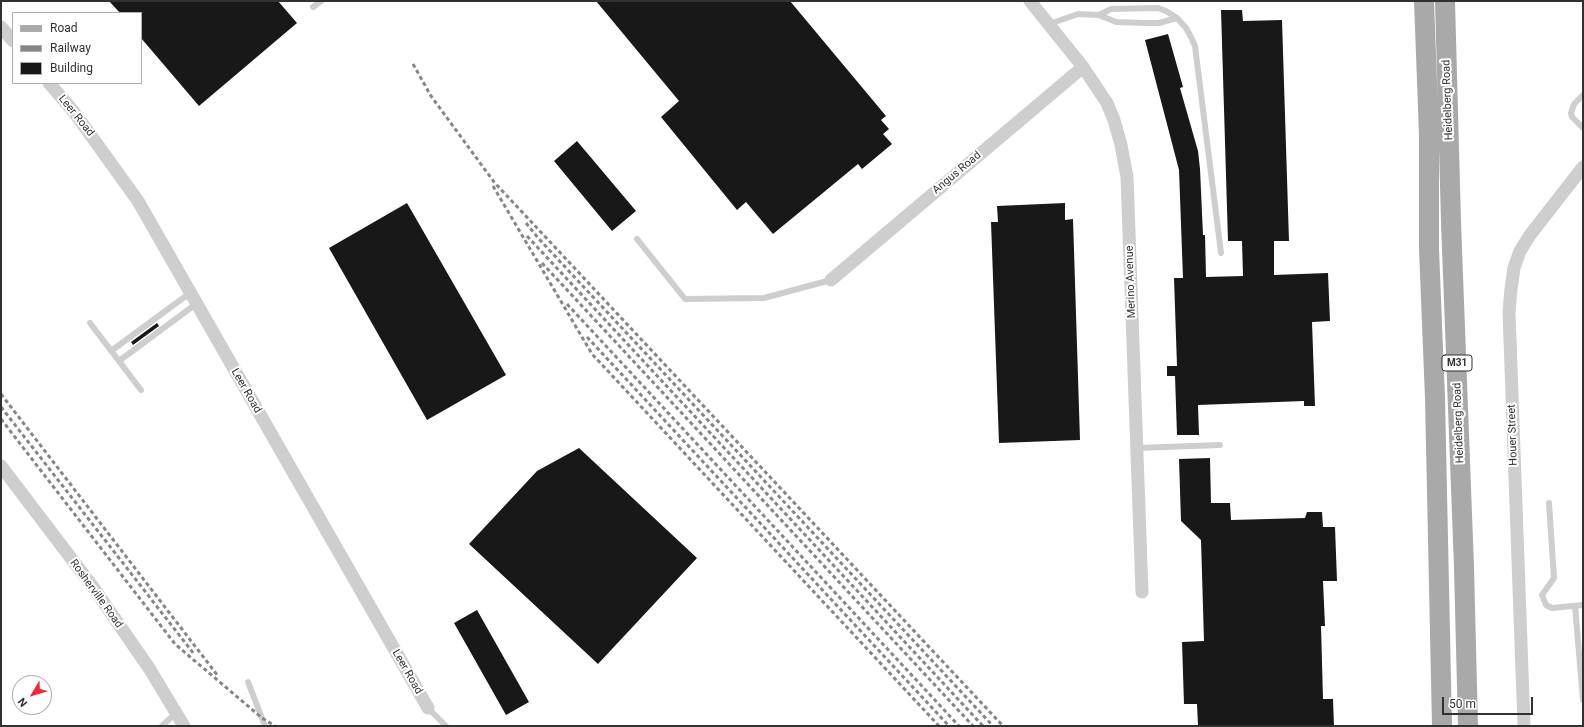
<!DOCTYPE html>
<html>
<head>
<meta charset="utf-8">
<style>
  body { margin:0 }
  #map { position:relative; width:1584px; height:727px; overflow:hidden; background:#fff; font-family:Roboto,sans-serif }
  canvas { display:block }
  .frame { position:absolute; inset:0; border:2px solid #313131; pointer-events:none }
  .legend { position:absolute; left:12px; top:12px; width:130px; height:72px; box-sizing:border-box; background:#fff; border:1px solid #adadad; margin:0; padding:5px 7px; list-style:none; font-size:12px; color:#313131 }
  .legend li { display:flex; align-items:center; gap:8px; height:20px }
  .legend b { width:20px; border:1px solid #adadad }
  .north { position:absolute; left:12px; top:675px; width:40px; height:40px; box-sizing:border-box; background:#fff; border:1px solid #adadad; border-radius:50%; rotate:232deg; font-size:11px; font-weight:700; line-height:16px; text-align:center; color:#313131 }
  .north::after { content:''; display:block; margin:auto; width:14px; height:18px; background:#f52639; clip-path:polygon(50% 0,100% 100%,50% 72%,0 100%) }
  .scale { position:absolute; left:1442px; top:697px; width:91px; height:18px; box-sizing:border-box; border:2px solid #313131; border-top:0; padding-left:5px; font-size:12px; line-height:14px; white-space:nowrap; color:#313131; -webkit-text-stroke:3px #fff; paint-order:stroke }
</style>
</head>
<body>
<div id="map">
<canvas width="1584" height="727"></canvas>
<div class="frame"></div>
<ul class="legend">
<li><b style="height:5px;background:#a9a9a9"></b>Road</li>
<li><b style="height:5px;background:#868686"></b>Railway</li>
<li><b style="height:11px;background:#181818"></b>Building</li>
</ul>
<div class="north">N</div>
<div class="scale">50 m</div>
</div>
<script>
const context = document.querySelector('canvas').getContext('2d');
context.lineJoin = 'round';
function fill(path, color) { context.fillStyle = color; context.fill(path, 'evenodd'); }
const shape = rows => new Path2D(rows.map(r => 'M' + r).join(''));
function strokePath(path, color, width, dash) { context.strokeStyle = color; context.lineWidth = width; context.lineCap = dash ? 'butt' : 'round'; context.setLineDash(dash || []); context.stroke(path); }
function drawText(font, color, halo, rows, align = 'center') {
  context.font = font + ' Roboto,sans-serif'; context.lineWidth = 4; context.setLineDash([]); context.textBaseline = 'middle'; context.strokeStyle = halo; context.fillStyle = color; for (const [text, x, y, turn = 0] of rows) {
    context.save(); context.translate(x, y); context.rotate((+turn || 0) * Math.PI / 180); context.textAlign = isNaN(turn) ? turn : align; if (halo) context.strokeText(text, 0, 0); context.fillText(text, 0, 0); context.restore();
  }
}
fill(shape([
  [109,1,278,1,297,23,199,106,141,38,141,13,120,13],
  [596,1,790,1,886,116,881,120,889,129,883,134,892,144,862,169,858,164,773,234,746,202,737,210,661,117,679,101],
  [1221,10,1242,10,1243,21,1282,20,1289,241,1274,241,1274,275,1328,273,1330,321,1312,322,1315,406,1304,406,1304,401,1198,405,1199,435,1177,435,1175,376,1167,376,1167,366,1177,366,1174,278,1183,278,1179,170,1145,40,1168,34,1183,87,1180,88,1198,151,1200,169,1203,235,1205,235,1206,277,1243,276,1242,241,1228,241],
  [577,141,636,211,612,231,554,161],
  [407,203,506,375,427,420,329,248],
  [1065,203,1065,220,1073,219,1080,440,999,443,991,222,998,222,997,206],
  [157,323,159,326,133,345,131,342],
  [579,448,697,558,598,664,469,544,537,471],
  [1210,458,1211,503,1230,503,1231,520,1305,518,1307,512,1322,512,1323,527,1335,527,1337,581,1323,581,1325,626,1321,626,1323,699,1333,699,1334,726,1198,726,1197,704,1184,704,1182,642,1204,641,1201,540,1181,521,1179,459],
  [477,610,529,702,506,715,454,623]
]), '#181818');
strokePath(shape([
  [313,7,321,1],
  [1099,15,1111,9,1158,8,1166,11,1177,18,1186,28,1191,37,1195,46,1221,253],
  [1049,24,1078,14,1099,15,1116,22,1145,23,1159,23,1177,18],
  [1583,95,1574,104,1571,113,1572,117,1583,128],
  [637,239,685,299,764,298,831,280],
  [90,323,141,390],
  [111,351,190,293],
  [119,361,196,304],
  [1137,448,1220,445],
  [1549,503,1554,578,1542,595,1546,605,1552,608,1583,605],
  [1575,606,1583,700],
  [248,682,265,726],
  [428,708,446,726],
  [162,726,177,712]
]), '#cecece', 6);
strokePath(shape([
  [1030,1,1083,67,1107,103,1114,120,1121,145,1127,177,1142,592],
  [1,27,13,41],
  [49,83,74,112,138,201,428,708],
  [831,280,1083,67],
  [1,466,93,587,149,668,184,726],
  [1524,726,1509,312,1511,289,1514,268,1520,251,1530,235,1583,167]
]), '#cecece', 13);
strokePath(shape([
  [1424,1,1429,135,1429,249,1435,398,1442,726],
  [1445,1,1451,222,1464,567,1468,726]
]), '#a9a9a9', 20);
strokePath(shape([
  [413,64,431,96,494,182,1003,726],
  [493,186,592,354,939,726],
  [526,223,539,239,993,726],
  [527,236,983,726],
  [542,263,973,726],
  [567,304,959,726],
  [587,337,949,726],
  [1,394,218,676],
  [1,407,194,654],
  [1,419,175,644,262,718,275,726]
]), '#868686', 3, [4, 3]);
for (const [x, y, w] of [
  [1457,363,30]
]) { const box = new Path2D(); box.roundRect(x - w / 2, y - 8, w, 16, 3); context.fillStyle = '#fff'; context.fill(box); strokePath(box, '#313131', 1); }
drawText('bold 10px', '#313131', null, [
  ["M31",1457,363]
]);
drawText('11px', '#313131', '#fff', [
  ["Heidelberg Road",1448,100,-92],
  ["Leer Road",76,116,51],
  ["Angus Road",957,173,-40],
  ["Merino Avenue",1131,282,-92],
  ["Leer Road",246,391,60],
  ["Heidelberg Road",1459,423,-92],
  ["Houer Street",1513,435,-92],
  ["Rosherville Road",96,594,54],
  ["Leer Road",407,672,60]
]);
</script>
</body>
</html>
